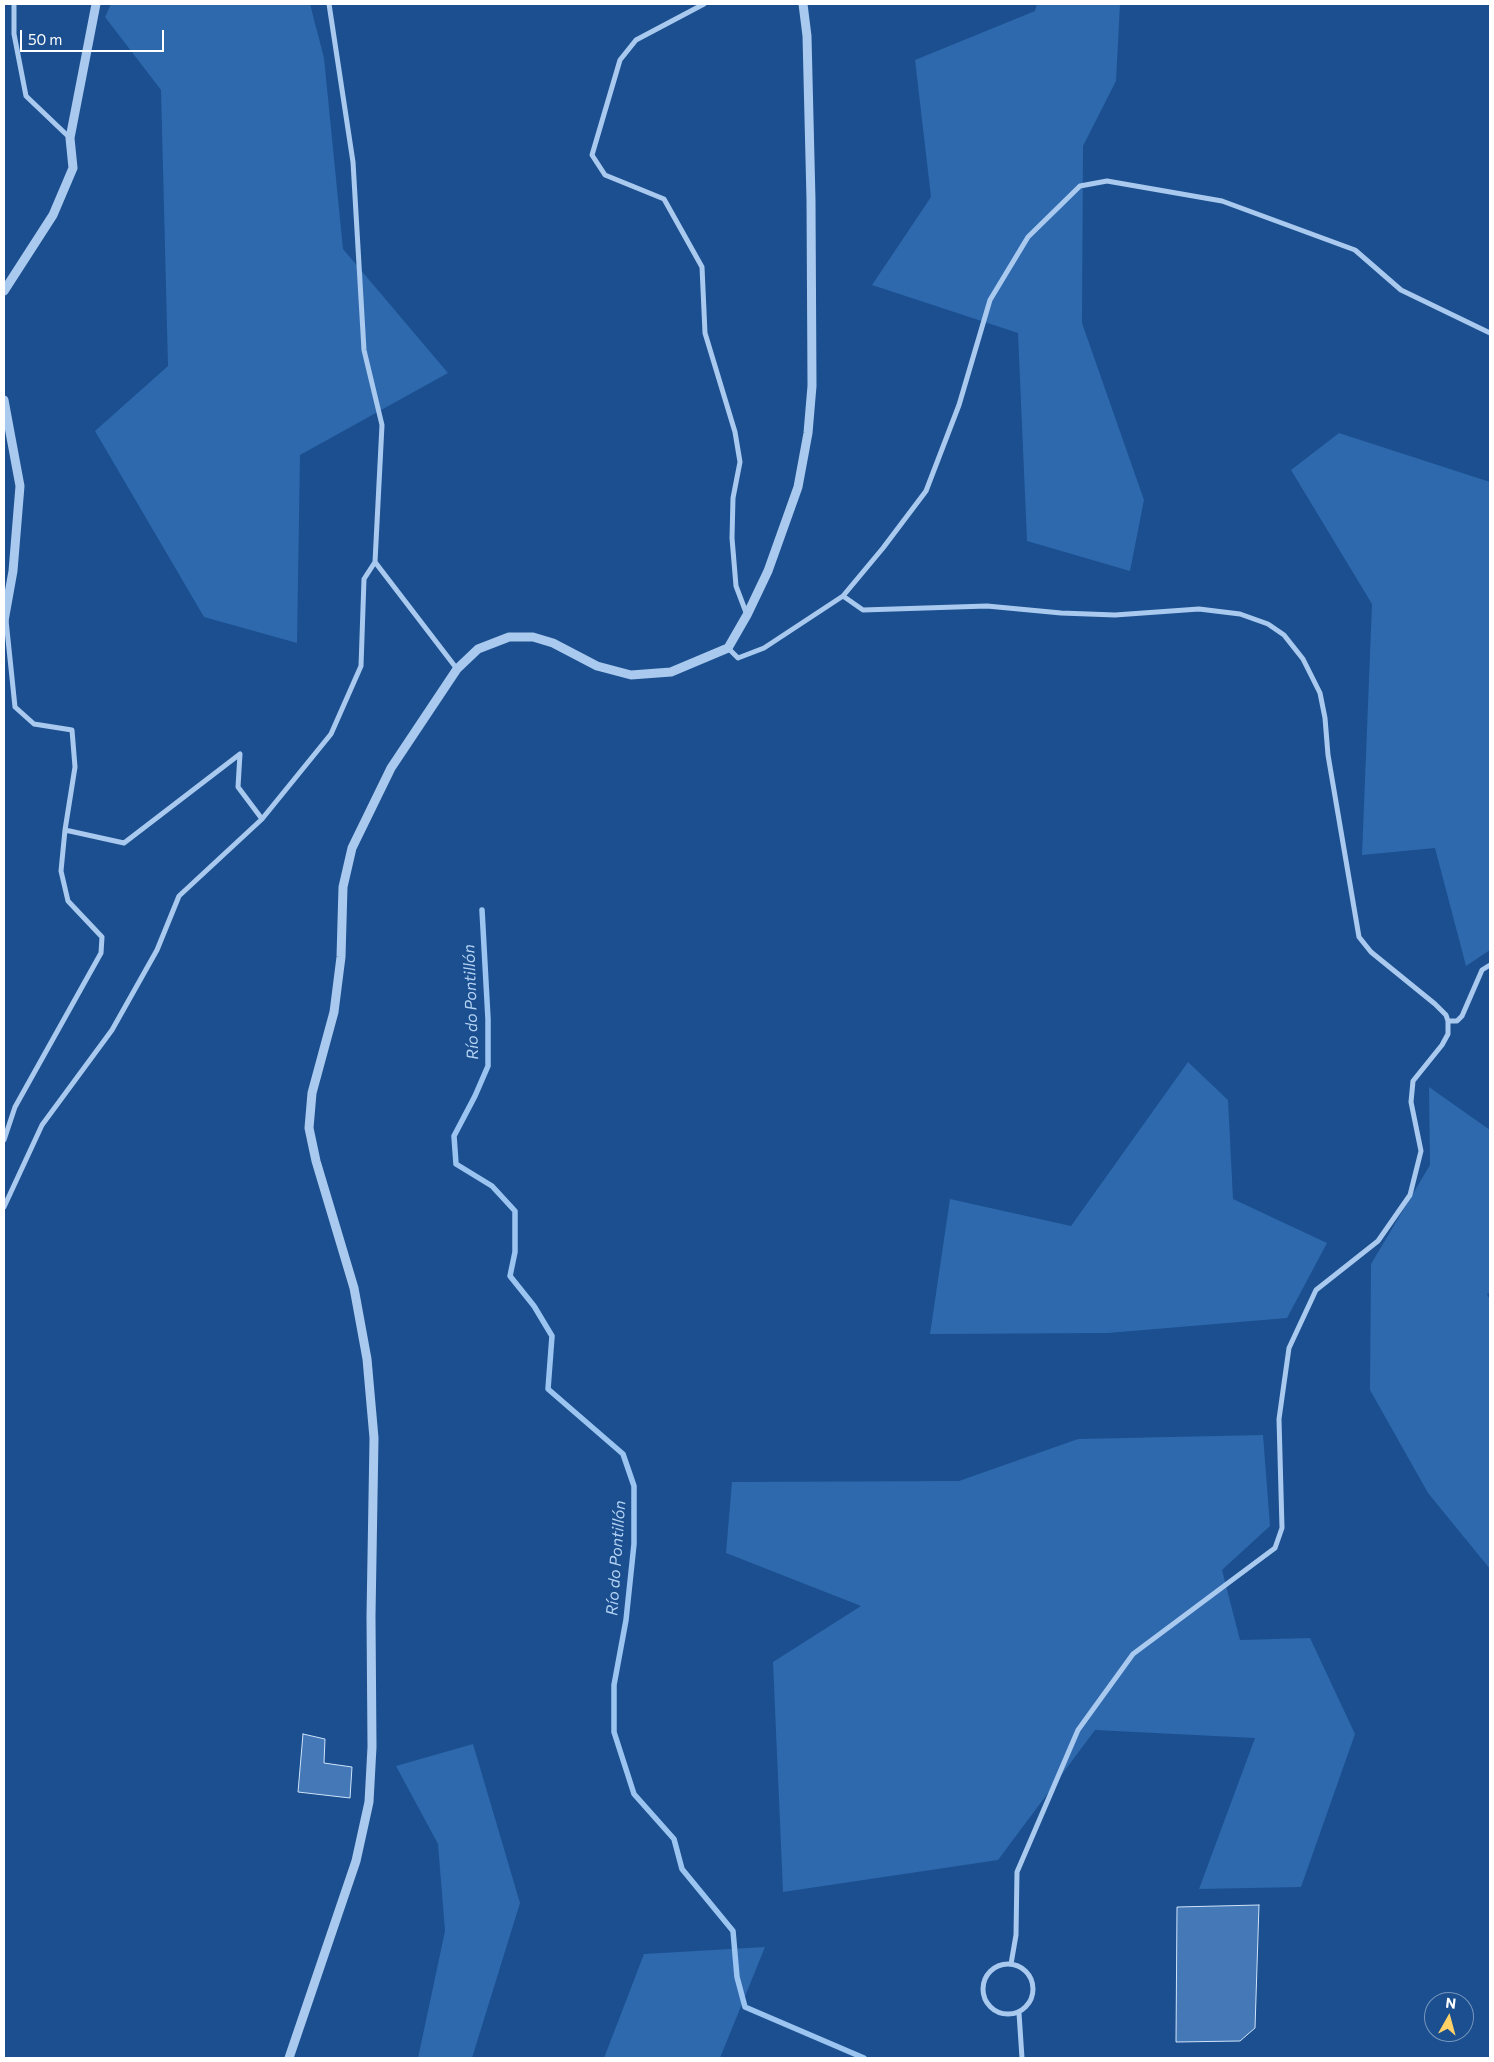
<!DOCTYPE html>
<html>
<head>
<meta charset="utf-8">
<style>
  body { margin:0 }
  #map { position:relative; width:1494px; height:2062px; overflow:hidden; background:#1b4f8f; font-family:Commissioner,sans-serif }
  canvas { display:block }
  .frame { position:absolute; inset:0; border:5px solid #fff; pointer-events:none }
  .north { position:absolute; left:1424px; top:1992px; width:50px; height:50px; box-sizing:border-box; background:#1b4f8f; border:1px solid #7695bc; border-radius:50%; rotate:7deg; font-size:14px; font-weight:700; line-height:20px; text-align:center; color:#fff }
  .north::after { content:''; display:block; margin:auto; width:18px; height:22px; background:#ffd166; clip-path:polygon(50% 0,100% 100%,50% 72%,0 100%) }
  .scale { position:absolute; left:20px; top:30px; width:144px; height:22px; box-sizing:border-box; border:2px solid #fff; border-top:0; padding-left:6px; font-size:15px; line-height:18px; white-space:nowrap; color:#fff; -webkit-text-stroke:4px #1b4f8f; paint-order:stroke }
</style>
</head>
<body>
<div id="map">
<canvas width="1494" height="2062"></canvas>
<div class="frame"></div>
<div class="north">N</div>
<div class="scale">50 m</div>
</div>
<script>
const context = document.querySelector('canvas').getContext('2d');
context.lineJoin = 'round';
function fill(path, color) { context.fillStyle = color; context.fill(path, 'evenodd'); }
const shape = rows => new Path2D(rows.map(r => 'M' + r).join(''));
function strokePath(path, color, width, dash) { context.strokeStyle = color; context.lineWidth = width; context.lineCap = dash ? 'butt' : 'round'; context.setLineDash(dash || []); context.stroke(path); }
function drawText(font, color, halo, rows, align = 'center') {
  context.font = font + ' Commissioner,sans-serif'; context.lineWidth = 4; context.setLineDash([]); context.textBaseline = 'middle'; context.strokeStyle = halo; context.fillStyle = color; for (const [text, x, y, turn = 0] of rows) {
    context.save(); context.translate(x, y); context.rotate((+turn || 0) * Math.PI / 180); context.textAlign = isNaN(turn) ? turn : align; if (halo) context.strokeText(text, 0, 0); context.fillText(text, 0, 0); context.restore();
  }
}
fill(shape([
  [111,4,310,4,324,58,343,249,448,373,300,455,297,643,204,617,95,431,168,366,161,90,105,17],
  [1037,4,1120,4,1116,81,1083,146,1082,323,1144,500,1130,571,1027,541,1018,333,872,285,931,197,915,60,1035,11],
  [1339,433,1490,482,1490,950,1466,966,1435,848,1362,855,1372,604,1291,470],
  [1188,1062,1228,1100,1233,1199,1327,1243,1287,1318,1108,1333,930,1334,950,1199,1071,1226],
  [1429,1087,1490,1130,1490,1292,1487,1294,1490,1300,1490,1569,1428,1493,1370,1390,1371,1264,1430,1165],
  [1263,1435,1270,1526,1222,1570,1240,1640,1310,1638,1355,1734,1301,1887,1199,1889,1255,1738,1095,1730,998,1860,783,1892,773,1662,861,1606,726,1553,732,1482,959,1481,1078,1439],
  [473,1744,520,1903,472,2058,418,2058,445,1931,438,1844,396,1766],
  [765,1947,720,2058,604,2058,644,1954]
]), '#2e69ad');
strokePath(shape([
  [482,910,488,1019,488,1066,475,1096,454,1136,456,1164,492,1186,515,1211,515,1252,510,1276,534,1306,552,1336,548,1389,623,1454,634,1486,634,1544,626,1620,614,1685,614,1732,634,1794,674,1839,682,1869,733,1931,737,1977,745,2007,864,2058]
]), '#9cc4f0', 5.5);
const building = shape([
  [303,1734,325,1739,324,1763,352,1767,350,1798,298,1792,303,1734],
  [1259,1905,1255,2028,1240,2041,1176,2042,1177,1907,1259,1905]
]);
fill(building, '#4478b7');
strokePath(building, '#cfe3fa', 1);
strokePath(shape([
  [14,4,14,34,26,96,70,138],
  [329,4,353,162,364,350,382,425,375,562,457,669],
  [704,4,636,40,620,60,592,155,605,175,664,199,702,267,705,333,735,432,740,462,733,498,732,538,736,586,747,615],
  [843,596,883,548,926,491,959,405,990,300,1028,237,1080,186,1107,181,1222,201,1355,250,1401,290,1490,333],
  [728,648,738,658,764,648,843,596,863,610,987,606,1061,613,1115,615,1199,609,1240,614,1268,624,1284,635,1303,659,1320,693,1325,718,1328,755,1359,937,1371,952,1435,1004,1446,1015,1448,1021,1448,1034,1442,1045,1413,1081,1411,1102,1421,1151,1410,1195,1378,1241,1316,1290,1289,1348,1279,1419,1282,1528,1275,1548,1133,1654,1078,1730,1017,1872,1016,1935,1011,1964],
  [65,830,124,843,240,754,238,787,262,819],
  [1448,1021,1457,1021,1462,1016,1482,970,1490,965],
  [4,1140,15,1107,101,953,102,937,68,901,61,871,65,830,75,767,72,730,34,724,15,707,6,620],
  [4,1207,42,1125,112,1030,157,950,179,896,262,819,331,734,361,666,364,579,375,562],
  '983 1989a25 25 0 1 1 50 0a25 25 0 1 1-50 0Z',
  [1019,2013,1022,2058]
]), '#a9c9ee', 5);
strokePath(shape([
  [4,291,53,215,73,168,70,138,96,4],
  [4,400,20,486,13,571,4,621],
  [289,2058,356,1861,369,1802,372,1747,371,1616,374,1438,367,1359,354,1288,316,1161,309,1128,312,1093,334,1012,341,957,343,887,352,848,391,768,457,669,478,649,509,637,533,637,553,643,597,666,631,675,671,672,728,648,747,615,768,571,798,487,808,433,812,386,811,200,807,36,803,4]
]), '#a9c9ee', 9);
drawText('italic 16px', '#b5d3f5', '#1b4f8f', [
  ["Río do Pontillón",471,1002,-92],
  ["Río do Pontillón",616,1558,-86]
]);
</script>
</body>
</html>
